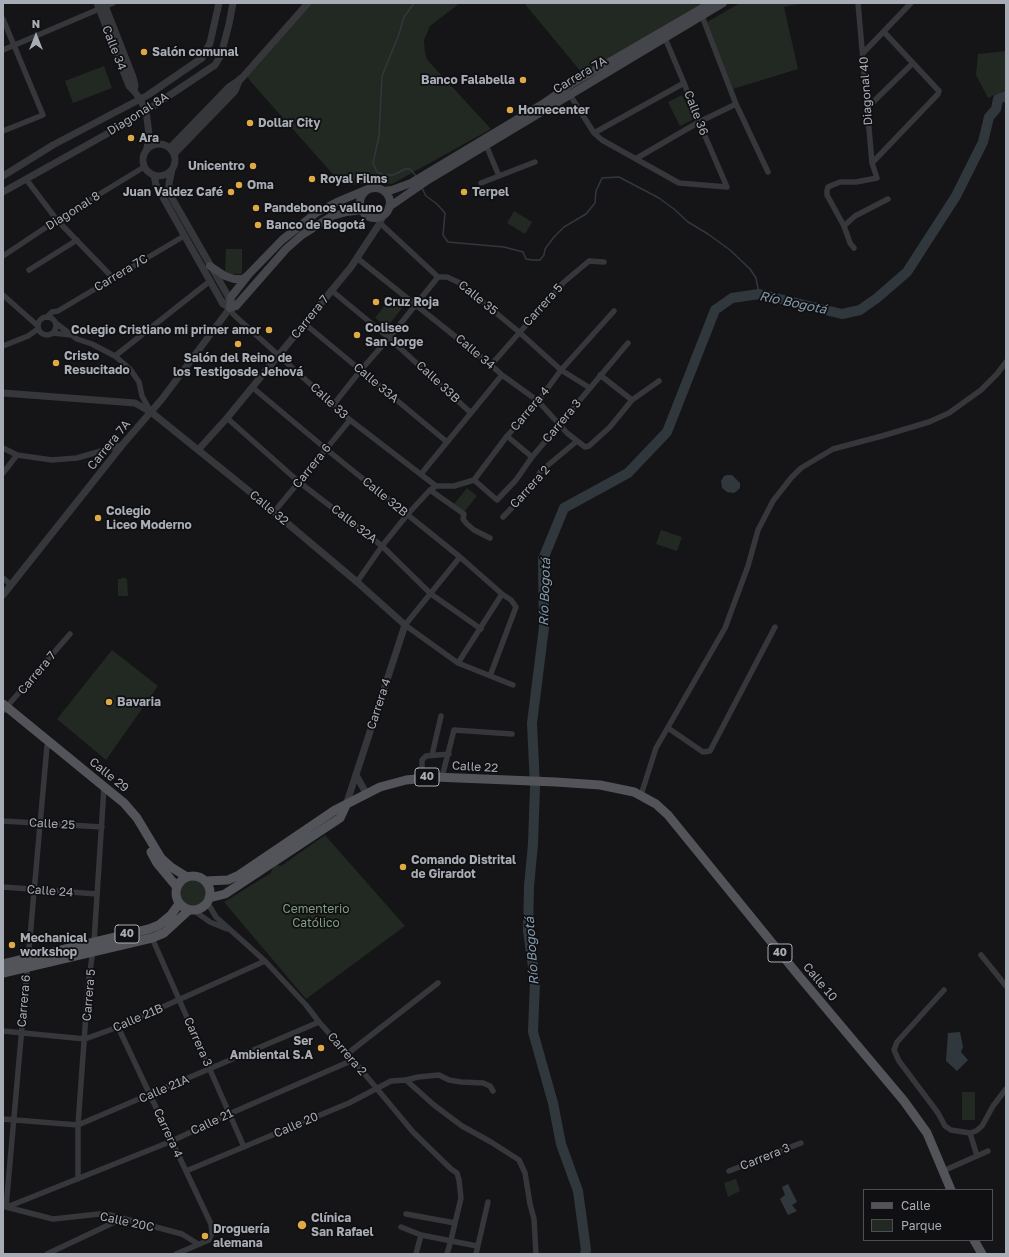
<!DOCTYPE html>
<html>
<head>
<meta charset="utf-8">
<style>
  body { margin:0 }
  #map { position:relative; width:1009px; height:1257px; overflow:hidden; background:#151517; font-family:"Golos Text",sans-serif }
  canvas { display:block }
  .frame { position:absolute; inset:0; border:4px solid #a8acb5; pointer-events:none }
  .legend { position:absolute; left:863px; top:1189px; width:130px; height:52px; box-sizing:border-box; background:#101012; border:1px solid #4d4e53; margin:0; padding:5px 7px; list-style:none; font-size:12px; color:#a8acb5 }
  .legend li { display:flex; align-items:center; gap:8px; height:20px }
  .legend b { width:20px; border:1px solid #4d4e53 }
  .north { position:absolute; left:16px; top:16px; width:40px; height:40px; -webkit-text-stroke:3px #101012; paint-order:stroke; rotate:0deg; font-size:11px; font-weight:700; line-height:16px; text-align:center; color:#a8acb5 }
  .north::after { content:''; display:block; margin:auto; width:14px; height:18px; background:#a8acb5; clip-path:polygon(50% 0,100% 100%,50% 72%,0 100%) }
</style>
</head>
<body>
<div id="map">
<canvas width="1009" height="1257"></canvas>
<div class="frame"></div>
<ul class="legend">
<li><b style="height:5px;background:#53545a"></b>Calle</li>
<li><b style="height:11px;background:#222822"></b>Parque</li>
</ul>
<div class="north">N</div>
</div>
<script>
const context = document.querySelector('canvas').getContext('2d');
context.lineJoin = 'round';
function fill(path, color) { context.fillStyle = color; context.fill(path, 'evenodd'); }
const shape = rows => new Path2D(rows.map(r => 'M' + r).join(''));
function strokePath(path, color, width, dash) { context.strokeStyle = color; context.lineWidth = width; context.lineCap = dash ? 'butt' : 'round'; context.setLineDash(dash || []); context.stroke(path); }
function drawText(font, color, halo, rows, align = 'center') {
  context.font = font + ' "Golos Text",sans-serif'; context.lineWidth = 3.5; context.setLineDash([]); context.textBaseline = 'middle'; context.strokeStyle = halo; context.fillStyle = color; for (const [text, x, y, turn = 0] of rows) {
    context.save(); context.translate(x, y); context.rotate((+turn || 0) * Math.PI / 180); context.textAlign = isNaN(turn) ? turn : align; if (halo) context.strokeText(text, 0, 0); context.fillText(text, 0, 0); context.restore();
  }
}
fill(shape([
  [308,3,460,3,430,26,424,40,425,53,427,59,431,64,491,129,392,184,375,182,354,185,338,180,251,82,244,72],
  [524,3,705,3,582,73],
  [740,3,805,3,784,7,798,69,733,89,707,22],
  [1006,51,1006,90,988,98,976,75,978,54],
  [104,66,112,88,73,103,65,81],
  [682,95,694,119,680,126,668,102],
  [514,211,532,222,525,234,507,223],
  [226,249,242,249,242,274,225,274],
  [391,297,403,307,387,327,375,318],
  [467,488,477,496,464,512,454,504],
  [661,530,682,537,677,551,656,544],
  [121,577,127,579,128,596,118,596,118,579,122,579],
  [112,650,158,686,106,760,57,719],
  [325,835,405,926,306,999,224,902,271,873,272,869,275,866,277,865,281,866],
  '179 893a14 14 0 1 1 28 0a14 14 0 1 1-28 0Z',
  [962,1092,975,1092,975,1120,962,1120],
  [736,1179,740,1191,728,1197,724,1183]
]), '#222822');
fill(shape([
  [727,475,732,475,740,483,740,488,737,491,734,493,727,492,722,488,721,481,724,476],
  [960,1032,963,1047,961,1052,968,1060,957,1071,946,1061,948,1033],
  [788,1184,797,1202,792,1205,797,1211,788,1215,780,1199,785,1195,782,1187]
]), '#30383e');
strokePath(shape([
  [414,3,404,17,399,34,382,76,379,136,373,163,377,172,384,175,393,175,405,169,410,169,416,176],
  [422,188,426,196,437,204,445,213,443,235,448,242,504,247,523,252,526,259,532,260,540,260,544,255,545,249,554,237,564,227,586,214,595,203,596,191,602,178,619,177,659,198,674,209,688,222,708,234,730,250,750,269,756,278,759,294]
]), '#30383e', 1.5);
strokePath(shape([
  [585,1254,586,1250,578,1191,561,1144,553,1103,533,1032,535,981,528,931,529,886,533,844,535,787,532,723,544,627,543,559,564,508,628,473,667,432,715,310,732,298,759,294,842,314,860,310,877,298,907,272,956,196,983,142,989,117,996,109,998,99,1006,96]
]), '#30383e', 10);
strokePath(shape([
  [702,16,736,104,768,172],
  [3,19,43,115,3,131],
  [3,50,113,3],
  [863,53,911,3],
  [570,95,594,133,602,140,679,183,727,187,699,122,684,83,665,38],
  [867,108,913,63],
  [594,133,684,83],
  [486,145,499,176],
  [637,158,699,122,736,104],
  [872,163,938,94,939,91,884,32],
  [26,179,57,220,113,278],
  [481,183,535,162],
  [380,223,438,277,447,277,460,283,519,332,561,370,590,388],
  [844,226,855,216,888,199],
  [854,248,850,243,844,226,827,195,827,191,828,187,840,182,856,182,877,178,872,163,858,3],
  [3,256,57,220,144,167],
  [357,258,491,365,502,375,538,401,567,433,585,447,589,446,610,427,632,400,659,381],
  [29,270,77,240],
  [331,290,389,338,471,413],
  [3,295,38,326],
  [230,308,233,314,350,420,436,486],
  '38 326a9 9 0 1 1 18 0a9 9 0 1 1-18 0Z',
  [47,317,52,312,58,311,184,236],
  [57,324,77,339,92,344,115,356,130,369,139,382,142,396,151,412],
  [305,324,447,442],
  [53,333,71,335],
  [3,346,28,336,38,329],
  [115,356,210,281],
  [491,365,564,282,589,261,604,262],
  [600,375,632,400],
  [252,387,326,449,460,557,502,594,511,600,516,607,490,676],
  [334,404,360,371,389,338,438,277],
  [227,418,299,482,382,546,431,594,481,629],
  [507,436,532,457],
  [3,448,17,455,52,460,77,458,122,445],
  [3,473,17,455],
  [421,474,502,375],
  [474,480,497,500,516,480,532,457,628,343],
  [436,486,454,486,474,480,507,436,534,407,561,370,614,311],
  [430,490,464,514,463,519,467,524,474,530,490,538],
  [274,512,350,420],
  [503,517,529,490,541,471,577,441],
  [460,557,405,625,458,663,513,685],
  [3,578,11,585],
  [357,582,382,546,407,515,430,490,436,486],
  [458,663,502,594],
  [3,711,70,634],
  [668,728,703,752,710,751,775,627],
  [47,746,6,1207,53,1219,99,1214,110,1215,182,1234,198,1244],
  [432,755,441,716],
  [422,770,422,760,426,756,449,754],
  [442,777,454,730,512,734],
  [641,795,656,748,725,628,748,566,758,530,773,501,791,478,801,468,833,449,882,436,929,422,949,413,981,390,997,374,1006,362],
  [3,821,102,827],
  [3,887,97,894],
  [207,902,216,917,265,961,306,1005,319,1022,353,1060,413,1132,451,1169,457,1173,459,1180,461,1198,451,1240,447,1254],
  [193,910,210,922,227,929],
  [152,938,244,1147],
  [981,955,1006,986],
  [944,990,897,1042,894,1050,899,1061,938,1113,945,1126,951,1130,970,1133,976,1131,982,1126,993,1106,1006,1089],
  [118,1027,211,1224,212,1233,209,1240,176,1254],
  [3,1031,85,1039,118,1027,265,961],
  [347,1054,438,983],
  [406,1080,434,1105,462,1126,491,1142,519,1160,525,1173,530,1204,534,1219,536,1254],
  [3,1119,78,1125,319,1022],
  [970,1133,977,1156],
  [186,1171,349,1103,391,1081,406,1080,418,1077,439,1075,449,1080,461,1082,483,1083,490,1086,493,1091],
  [729,1171,801,1143],
  [943,1171,988,1151],
  [78,1179,78,1125,88,986,94,942,104,787],
  [7,1207,172,1141,229,1114,353,1060],
  [406,1214,455,1223],
  [401,1227,421,1235,477,1246],
  [47,1254,121,1219],
  [416,1254,421,1235],
  [476,1254,488,1202]
]), '#36373b', 5.5);
strokePath(shape([
  [97,3,129,86,134,91,140,99,146,111,149,134,147,148],
  [104,3,133,77,135,85,134,91],
  '143 160a16 16 0 1 1 32 0a16 16 0 1 1-32 0Z',
  [170,148,229,87,241,79,308,3],
  [174,154,235,91,240,79],
  [172,170,169,183,169,193,228,296,229,304],
  [154,175,156,185,223,304,230,308],
  [3,176,53,145,148,95,202,58,210,43,219,3],
  [3,192,112,131,146,111,215,65,221,55,229,24,233,3],
  [3,393,135,403,151,412,249,491,357,582,405,625,346,805],
  [198,450,227,418,351,267,380,223,383,215],
  [3,595,123,444,162,399,230,308],
  [356,775,366,793]
]), '#36373b', 7);
strokePath(shape([
  '360 203a15 15 0 1 1 30 0a15 15 0 1 1-30 0Z',
  [384,191,392,190,411,183,541,105,573,83,711,3],
  [389,207,428,180,723,3],
  [362,210,347,212,332,216,302,235,286,249,236,306,230,308,231,297,249,274,282,240,316,213,337,202,368,189],
  [210,266,225,276,234,279,243,279,248,275]
]), '#45464b', 8);
strokePath(shape([
  [3,704,124,803,137,818,161,858,171,867,187,877],
  [151,852,157,863,177,887],
  '176 893a17 17 0 1 1 34 0a17 17 0 1 1-34 0Z',
  [205,881,228,880,239,875,335,810,380,787,406,780,435,777,556,782,600,785,634,792,656,804,668,815,799,976,904,1101,927,1133,951,1190],
  [209,898,225,894,340,818,346,805],
  [3,964,149,929,159,925,171,915,179,904],
  [3,973,152,938,164,933,189,910],
  [974,1240,982,1254]
]), '#53545a', 9);
for (const [x, y, r, color] of [
  [144,52,4,"#dfa944"],
  [523,80,4,"#dfa944"],
  [510,110,4,"#dfa944"],
  [250,123,4,"#dfa944"],
  [131,138,4,"#dfa944"],
  [253,166,4,"#dfa944"],
  [312,179,4,"#dfa944"],
  [239,185,4,"#dfa944"],
  [231,192,4,"#dfa944"],
  [464,192,4,"#dfa944"],
  [256,208,4,"#dfa944"],
  [258,225,4,"#dfa944"],
  [376,302,4,"#dfa944"],
  [269,330,4,"#dfa944"],
  [357,335,4,"#dfa944"],
  [238,344,4,"#dfa944"],
  [56,363,4,"#dfa944"],
  [98,518,4,"#dfa944"],
  [109,702,4,"#dfa944"],
  [403,867,4,"#dfa944"],
  [12,945,4,"#dfa944"],
  [321,1048,4,"#dfa944"],
  [302,1225,5,"#dfa944"],
  [205,1236,4,"#dfa944"]
]) { const dot = new Path2D(); dot.arc(x, y, r, 0, 2 * Math.PI); context.fillStyle = color; context.fill(dot); strokePath(dot, '#101012', 1.5); }
for (const [x, y, w] of [
  [427,777,24],
  [127,934,24],
  [780,953,24]
]) { const box = new Path2D(); box.roundRect(x - w / 2, y - 9, w, 18, 3); context.fillStyle = '#101012'; context.fill(box); strokePath(box, '#a8acb5', 1); }
drawText('bold 11px', '#a8acb5', null, [
  ["40",427,777],
  ["40",127,934],
  ["40",780,953]
]);
drawText('12px', '#a8acb5', '#101012', [
  ["Calle 34",114,48,69],
  ["Carrera 7A",580,75,-31],
  ["Diagonal 40",866,91,-94],
  ["Calle 36",696,113,69],
  ["Diagonal 8A",138,114,-32],
  ["Diagonal 8",73,211,-32],
  ["Carrera 7C",121,273,-31],
  ["Calle 35",478,298,39],
  ["Carrera 5",543,305,-48],
  ["Carrera 7",310,317,-51],
  ["Calle 34",475,352,40],
  ["Calle 33B",438,382,43],
  ["Calle 33A",376,383,40],
  ["Calle 33",329,401,43],
  ["Carrera 4",530,409,-50],
  ["Carrera 3",562,421,-50],
  ["Carrera 7A",109,445,-51],
  ["Carrera 6",312,466,-51],
  ["Carrera 2",530,487,-48],
  ["Calle 32B",385,497,39],
  ["Calle 32",269,508,40],
  ["Calle 32A",354,524,38],
  ["Carrera 7",37,673,-50],
  ["Carrera 4",379,704,-72],
  ["Calle 22",475,767,3],
  ["Calle 29",109,775,39],
  ["Calle 25",52,824,3],
  ["Calle 24",50,891,4],
  ["Calle 10",820,982,50],
  ["Carrera 5",89,995,-85],
  ["Carrera 6",24,1001,-85],
  ["Calle 21B",138,1018,-23],
  ["Carrera 3",198,1042,66],
  ["Carrera 2",347,1054,49],
  ["Calle 21A",164,1089,-23],
  ["Calle 21",212,1122,-25],
  ["Calle 20",296,1125,-23],
  ["Carrera 4",168,1133,65],
  ["Carrera 3",765,1157,-22],
  ["Calle 20C",127,1222,12]
]);
drawText('bold 12px', '#a8acb5', '#101012', [
  ["Salón comunal",152,52],
  ["Banco Falabella",515,80,"right"],
  ["Homecenter",518,110],
  ["Dollar City",258,123],
  ["Ara",139,138],
  ["Unicentro",245,166,"right"],
  ["Royal Films",320,179],
  ["Oma",247,185],
  ["Juan Valdez Café",223,192,"right"],
  ["Terpel",472,192],
  ["Pandebonos valluno",264,208],
  ["Banco de Bogotá",266,225],
  ["Cruz Roja",384,302],
  ["Coliseo",365,328],
  ["San Jorge",365,342],
  ["Colegio Cristiano mi primer amor",261,330,"right"],
  ["Cristo",64,356],
  ["Resucitado",64,370],
  ["Salón del Reino de",238,358,"center"],
  ["los Testigosde Jehová",238,372,"center"],
  ["Colegio",106,511],
  ["Liceo Moderno",106,525],
  ["Bavaria",117,702],
  ["Comando Distrital",411,860],
  ["de Girardot",411,874],
  ["Mechanical",20,938],
  ["workshop",20,952],
  ["Ser",313,1041,"right"],
  ["Ambiental S.A",313,1055,"right"],
  ["Clínica",311,1218],
  ["San Rafael",311,1232],
  ["Droguería",213,1229],
  ["alemana",213,1243]
], 'left');
drawText('12px', '#819e83', '#101012', [
  ["Cementerio",316,909],
  ["Católico",316,923]
]);
drawText('italic 13px', '#839aad', '#101012', [
  ["Río Bogotá",793,303,12],
  ["Río Bogotá",545,592,-88],
  ["Río Bogotá",532,951,-94]
]);
</script>
</body>
</html>
